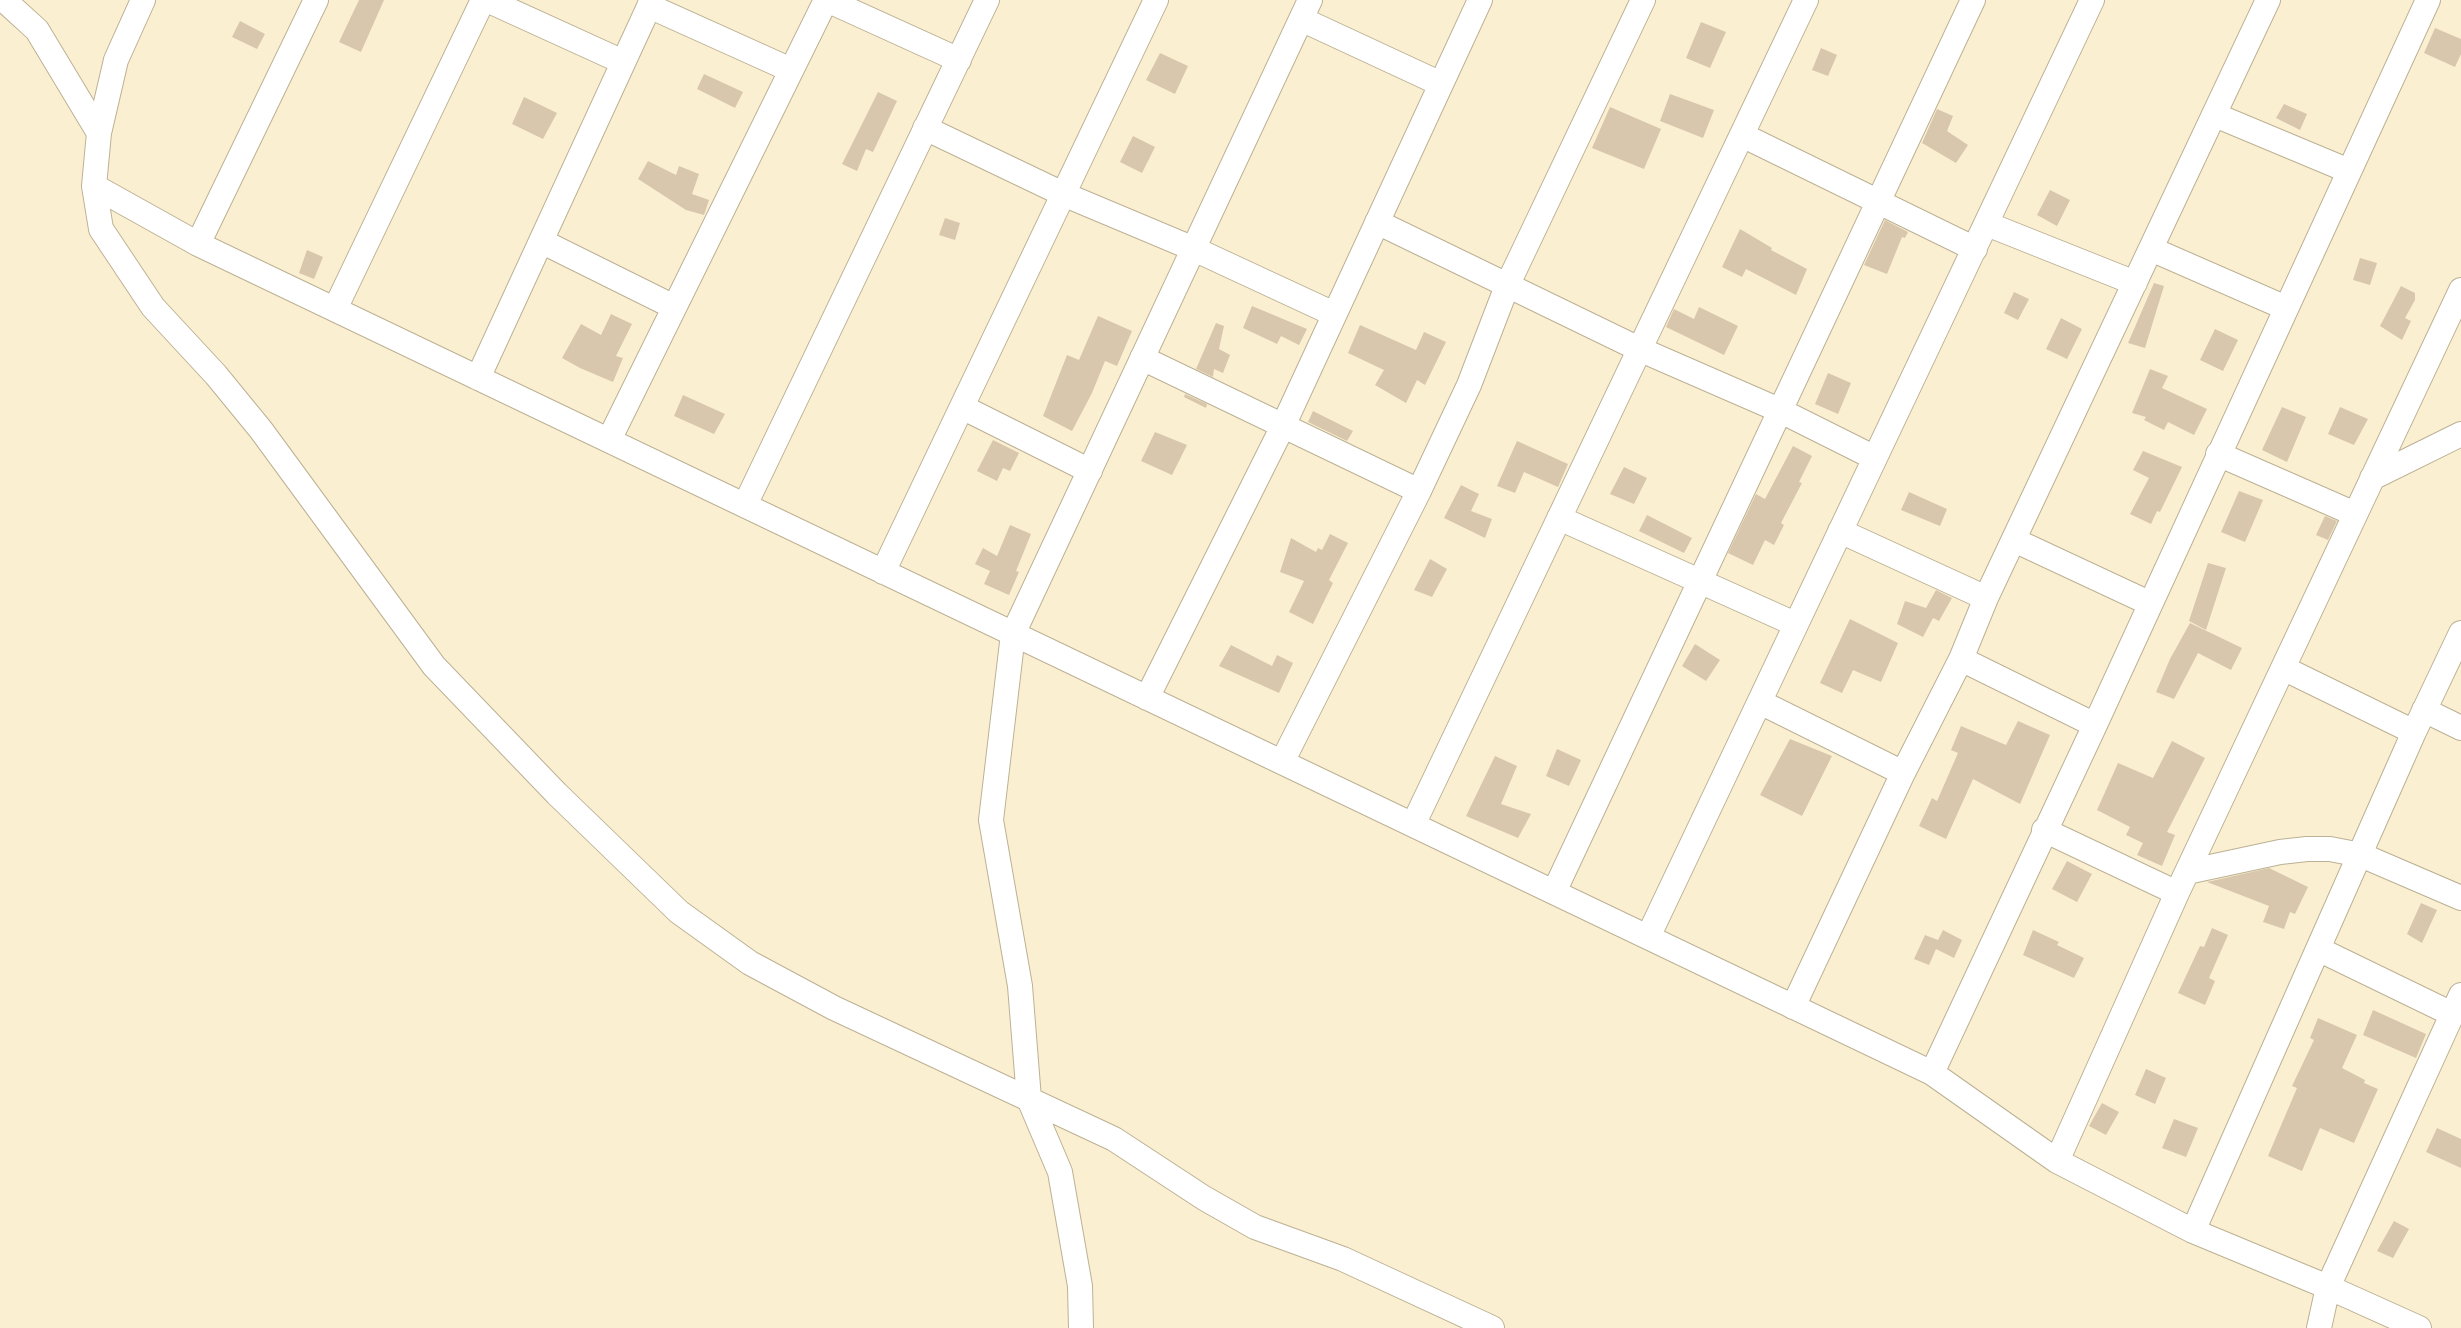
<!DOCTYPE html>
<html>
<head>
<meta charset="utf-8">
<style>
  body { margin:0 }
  canvas { display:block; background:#fbefd1 }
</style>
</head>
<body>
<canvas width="2461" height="1328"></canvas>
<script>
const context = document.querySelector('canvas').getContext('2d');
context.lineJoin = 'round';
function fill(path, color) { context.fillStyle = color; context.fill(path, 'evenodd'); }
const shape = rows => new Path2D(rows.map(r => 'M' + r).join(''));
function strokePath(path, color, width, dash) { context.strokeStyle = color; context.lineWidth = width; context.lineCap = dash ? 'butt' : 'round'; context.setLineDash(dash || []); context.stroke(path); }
fill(shape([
  [359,0,384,0,361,52,339,42],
  [240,21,265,34,257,49,232,37],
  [1701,22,1726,32,1710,68,1686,58],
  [2435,28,2461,39,2461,54,2455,67,2424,53],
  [1821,48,1837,55,1828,76,1812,70],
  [1160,53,1188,66,1175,94,1146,80],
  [704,74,743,92,735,108,697,89],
  [878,92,897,101,873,152,866,149,857,171,842,164],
  [1670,94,1714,110,1703,138,1660,121],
  [524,97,557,113,543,139,512,124],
  [2284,104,2307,114,2300,130,2276,118],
  [1610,107,1661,129,1644,169,1592,148],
  [1937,109,1953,116,1947,131,1968,145,1956,163,1922,143],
  [1133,136,1155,147,1142,173,1120,162],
  [648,161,676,175,679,166,699,174,692,194,709,200,704,215,686,210,638,179],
  [2050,190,2070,200,2057,226,2037,215],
  [945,218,960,223,955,240,939,235],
  [1885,220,1908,232,1905,238,1902,237,1887,274,1864,265],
  [1740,229,1772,248,1771,250,1807,269,1796,295,1746,269,1742,277,1722,267],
  [307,250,323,257,314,279,299,273],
  [2360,258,2377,263,2370,285,2353,280],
  [2154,283,2164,286,2145,348,2128,343],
  [2401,286,2415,293,2415,300,2405,318,2411,321,2402,340,2380,326],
  [2014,292,2029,299,2018,320,2004,313],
  [1252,306,1307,329,1299,345,1281,336,1277,344,1243,328],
  [1699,307,1738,326,1724,355,1666,327,1674,309,1694,319],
  [611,314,632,324,616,356,623,358,613,382,580,368,562,358,581,324,601,335],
  [1098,316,1132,331,1117,366,1105,361,1092,393,1072,431,1043,416,1067,355,1079,360],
  [2061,318,2082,329,2067,359,2046,349],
  [1216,323,1224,326,1219,349,1230,355,1223,373,1214,369,1213,377,1196,369],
  [1360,325,1416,350,1424,332,1446,342,1425,385,1417,380,1406,403,1375,385,1384,370,1348,353],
  [2215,329,2238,340,2223,371,2200,360],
  [2150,369,2168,376,2162,388,2207,409,2194,435,2168,422,2164,430,2144,420,2146,417,2132,413],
  [1828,373,1851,383,1838,414,1815,404],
  [1185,394,1207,404,1206,408,1184,397],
  [683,395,725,414,714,434,674,416],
  [2282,407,2306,417,2287,462,2262,450],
  [2340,407,2368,419,2354,445,2328,434],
  [1313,411,1353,431,1347,441,1308,422],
  [1155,432,1187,445,1172,475,1141,461],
  [993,440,1019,453,1010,471,1003,468,997,481,977,471],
  [1517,441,1568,464,1558,487,1524,472,1515,493,1497,486],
  [1793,446,1812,456,1799,482,1802,483,1781,523,1784,525,1774,545,1765,540,1753,565,1728,553,1756,494,1765,499],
  [2143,451,2182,467,2160,512,2157,511,2151,524,2130,514,2149,478,2133,470],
  [1624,467,1647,478,1634,504,1610,494],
  [1461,485,1479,494,1471,511,1492,519,1485,538,1444,518],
  [2239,491,2263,500,2245,542,2221,532],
  [1909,492,1947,509,1940,526,1901,510],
  [1647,515,1692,538,1684,553,1639,531],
  [2325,516,2337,521,2328,540,2316,535],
  [1010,525,1031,534,1016,571,1019,572,1009,595,984,584,990,571,975,564,983,548,997,556],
  [1330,534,1348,543,1329,580,1333,583,1313,624,1289,612,1304,581,1280,572,1291,538,1316,552,1318,548,1322,550],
  [1430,559,1447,569,1432,597,1414,590],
  [2208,563,2226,568,2206,630,2189,621],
  [1936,590,1952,598,1939,621,1933,618,1923,637,1897,624,1905,601,1926,608],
  [1850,619,1898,643,1881,682,1853,670,1842,693,1820,683],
  [2190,623,2242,648,2231,670,2198,653,2174,699,2156,692,2170,659],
  [1695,644,1720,660,1706,681,1682,666],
  [1231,645,1272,666,1277,655,1293,663,1279,693,1219,666],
  [2018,721,2050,735,2020,804,1973,779,1946,839,1919,826,1932,798,1937,801,1958,753,1951,750,1961,726,2006,745],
  [1790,739,1832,756,1802,816,1760,795],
  [2172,741,2205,758,2167,832,2175,835,2162,866,2137,855,2143,843,2126,835,2130,827,2097,810,2118,763,2153,778],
  [1557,749,1581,760,1569,786,1546,776],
  [1495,756,1517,766,1501,804,1531,814,1518,838,1466,816],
  [2067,861,2092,874,2077,902,2052,889],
  [2269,868,2308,887,2295,914,2290,912,2284,929,2263,922,2269,906,2207,882],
  [2421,903,2437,910,2422,943,2407,934],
  [2212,928,2228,935,2209,978,2215,981,2205,1005,2178,993,2200,946,2204,947],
  [1943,930,1962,940,1954,958,1936,949,1929,965,1914,959,1925,935,1938,940],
  [2033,930,2059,942,2057,945,2084,958,2074,978,2023,955],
  [2373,1010,2426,1034,2416,1058,2363,1035],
  [2318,1018,2357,1035,2342,1068,2365,1080,2364,1083,2378,1089,2354,1143,2320,1128,2302,1171,2268,1156,2297,1088,2292,1086,2314,1040,2310,1038],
  [2146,1069,2166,1078,2155,1104,2135,1095],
  [2102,1103,2119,1112,2106,1135,2089,1126],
  [2174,1119,2198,1128,2186,1157,2162,1148],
  [2437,1128,2461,1139,2461,1168,2426,1152],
  [2394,1221,2409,1229,2393,1258,2377,1251]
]), '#d8c7ac');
const minor = shape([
  [4,0,37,30,99,133],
  [143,0,116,60,99,133,94,186,101,229,153,307,216,375,261,430,434,666,557,794,679,912,750,963,834,1008,1114,1139,1204,1198,1255,1227,1343,1259,1492,1328],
  [487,0,623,62],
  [827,0,959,60],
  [649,6,791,70],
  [1301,19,1441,84],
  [2215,115,2349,171],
  [925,128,1063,194,1194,249,1334,314],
  [1742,135,1975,249],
  [94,186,198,244,1932,1073,2057,1161,2193,1231,2328,1287,2319,1328],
  [1377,222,1639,349,1779,410,1875,458],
  [1987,224,2135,283],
  [541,241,674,307],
  [198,244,316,0],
  [2151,249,2286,308],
  [335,309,483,0],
  [1142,358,1419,491],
  [478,378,652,0],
  [962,407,1090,471],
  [609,440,826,0],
  [2218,454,2355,514],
  [2372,478,2461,434],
  [745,505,987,0],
  [1559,518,1795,624],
  [1840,531,1986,598],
  [2014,540,2149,603],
  [883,572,1156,0],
  [1961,659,2095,725],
  [2283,668,2414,732],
  [1147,698,1283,426,1480,0],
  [1760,702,1903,773],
  [2424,710,2461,728],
  [1282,762,1419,491,1469,385,1507,286,1643,0],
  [1413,825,1806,0],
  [2044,830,2177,893],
  [2187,872,2280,852,2307,849,2330,849,2361,855,2461,898],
  [1554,892,1973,0],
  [1648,937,2092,0],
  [2318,949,2452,1014],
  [1793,1007,1903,773,1961,659,1986,598,2268,0],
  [1932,1073,2095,725,2428,0],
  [2057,1161,2177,893,2461,290],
  [2193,1231,2414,732,2461,633],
  [1081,1328,1080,1286,1060,1172,1029,1099,1020,986,991,820,1013,634,1310,0],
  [2419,1328,2328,1287,2461,995]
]);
strokePath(minor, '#bcb194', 26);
strokePath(minor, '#fff', 24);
</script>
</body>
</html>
